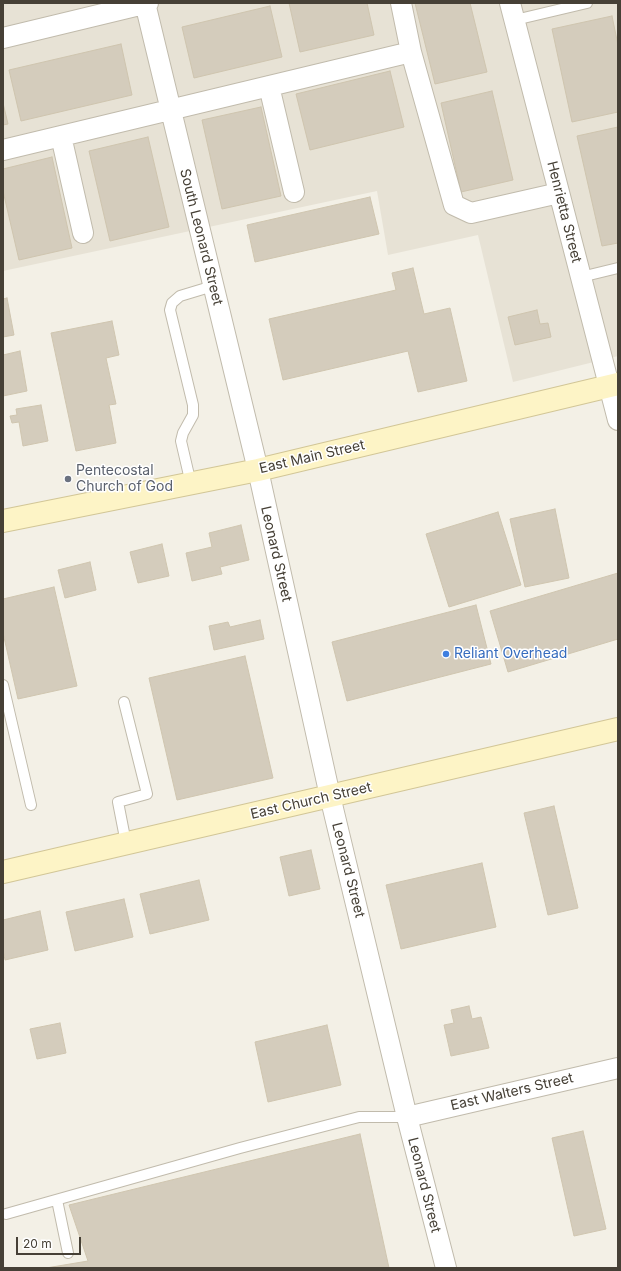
<!DOCTYPE html>
<html>
<head>
<meta charset="utf-8">
<style>
  body { margin:0 }
  #map { position:relative; width:621px; height:1271px; overflow:hidden; background:#f3f0e6; font-family:Inter,sans-serif }
  canvas { display:block }
  .frame { position:absolute; inset:0; border:4px solid #464036; pointer-events:none }
  .scale { position:absolute; left:16px; top:1237px; width:65px; height:18px; box-sizing:border-box; border:2px solid #464036; border-top:0; padding-left:5px; font-size:12px; line-height:14px; white-space:nowrap; color:#464036; -webkit-text-stroke:3px #fff; paint-order:stroke }
</style>
</head>
<body>
<div id="map">
<canvas width="621" height="1271"></canvas>
<div class="frame"></div>
<div class="scale">20 m</div>
</div>
<script>
const context = document.querySelector('canvas').getContext('2d');
context.lineJoin = 'round';
function fill(path, color) { context.fillStyle = color; context.fill(path, 'evenodd'); }
const shape = rows => new Path2D(rows.map(r => 'M' + r).join(''));
function strokePath(path, color, width, dash) { context.strokeStyle = color; context.lineWidth = width; context.lineCap = dash ? 'butt' : 'round'; context.setLineDash(dash || []); context.stroke(path); }
function drawText(font, color, halo, rows, align = 'center') {
  context.font = font + ' Inter,sans-serif'; context.lineWidth = 3; context.setLineDash([]); context.textBaseline = 'middle'; context.strokeStyle = halo; context.fillStyle = color; for (const [text, x, y, turn = 0] of rows) {
    context.save(); context.translate(x, y); context.rotate((+turn || 0) * Math.PI / 180); context.textAlign = isNaN(turn) ? turn : align; if (halo) context.strokeText(text, 0, 0); context.fillText(text, 0, 0); context.restore();
  }
}
fill(shape([
  [3,3,618,3,618,356,513,382,478,235,388,255,377,191,3,271]
]), '#e7e2d5');
const building = shape([
  [289,3,367,3,374,35,300,52,289,3],
  [415,3,470,3,487,72,435,84,415,3],
  [270,6,282,57,194,78,182,27,270,6],
  [612,16,618,45,618,112,572,122,552,29,612,16],
  [121,44,132,95,21,121,9,70,121,44],
  [390,71,404,127,310,150,296,94,390,71],
  [492,91,513,180,461,192,441,103,492,91],
  [3,103,8,124,3,125,3,103],
  [261,107,281,196,222,209,202,120,261,107],
  [618,127,618,243,602,246,577,136,618,127],
  [148,137,169,227,110,241,89,151,148,137],
  [52,157,72,248,19,260,3,191,3,169,52,157],
  [370,197,379,234,255,262,247,225,370,197],
  [413,268,424,314,450,308,467,381,418,392,408,351,283,380,269,319,396,290,392,273,413,268],
  [7,298,14,335,3,337,3,299,7,298],
  [537,310,540,324,548,323,551,337,515,345,508,317,537,310],
  [112,321,119,355,106,358,116,404,109,405,116,443,76,451,51,333,112,321],
  [20,351,27,391,3,396,3,355,20,351],
  [41,405,48,441,23,446,19,422,12,423,10,416,17,415,16,409,41,405],
  [555,509,569,578,525,587,510,519,555,509],
  [498,512,521,585,449,607,426,534,498,512],
  [241,525,249,560,220,567,222,574,192,581,186,553,212,547,209,533,241,525],
  [162,544,169,576,138,583,130,552,162,544],
  [90,562,96,590,65,598,58,570,90,562],
  [618,573,618,639,508,672,490,611,618,573],
  [54,587,77,686,18,699,3,633,3,599,54,587],
  [476,605,491,664,347,701,332,642,476,605],
  [260,620,264,639,214,650,209,626,228,622,230,627,260,620],
  [245,656,273,778,177,800,149,678,245,656],
  [554,806,578,908,548,915,524,813,554,806],
  [311,850,320,889,289,896,280,857,311,850],
  [482,863,496,927,401,949,386,885,482,863],
  [199,880,209,920,150,934,140,894,199,880],
  [124,899,133,937,75,951,66,912,124,899],
  [40,911,48,950,5,960,3,950,3,920,40,911],
  [469,1006,472,1019,481,1017,489,1048,451,1056,444,1025,454,1023,451,1010,469,1006],
  [60,1023,66,1053,37,1059,30,1029,60,1023],
  [327,1025,341,1085,268,1102,255,1042,327,1025],
  [583,1131,606,1229,574,1236,552,1138,583,1131],
  [360,1134,389,1268,46,1268,88,1261,69,1205,360,1134]
]);
fill(building, '#d4ccbc');
strokePath(building, '#cfc5af', 1);
const service = shape([
  [515,20,587,3],
  [581,277,618,268],
  [191,484,181,441,183,433,193,415,193,405,170,310,172,303,180,296,213,286],
  [3,685,31,805],
  [124,702,147,794,118,802,126,843],
  [57,1200,68,1253],
  [6,1214,240,1148,359,1117,407,1117]
]);
const minor = shape([
  [145,3,258,470,330,796,407,1117,446,1268],
  [401,3,411,52],
  [510,3,618,420],
  [3,38,148,3],
  [269,86,294,192],
  [61,136,83,233],
  [3,150,411,52,454,205,471,213,559,193],
  [407,1117,618,1068]
]);
const secondary = shape([
  [3,521,258,470,618,384],
  [3,872,618,729]
]);
strokePath(service, '#c1bbac', 12);
strokePath(minor, '#c1bbac', 22);
strokePath(secondary, '#d2c697', 24);
strokePath(service, '#fff', 10);
strokePath(minor, '#fff', 20);
strokePath(secondary, '#fdf4c6', 22);
for (const [x, y, r, color] of [
  [68,479,4,"#6b7280"],
  [446,654,4,"#3f7fe0"]
]) { const dot = new Path2D(); dot.arc(x, y, r, 0, 2 * Math.PI); context.fillStyle = color; context.fill(dot); strokePath(dot, '#fff', 1.5); }
drawText('14px', '#464036', '#fff', [
  ["Henrietta Street",564,212,76],
  ["South Leonard Street",201,237,76],
  ["East Main Street",312,457,-13],
  ["Leonard Street",276,554,77],
  ["East Church Street",311,801,-13],
  ["Leonard Street",348,870,76],
  ["East Walters Street",512,1092,-13],
  ["Leonard Street",424,1185,76]
]);
drawText('14px', '#5b616d', '#fff', [
  ["Pentecostal",76,471],
  ["Church of God",76,487]
], 'left');
drawText('14px', '#366cbe', '#fff', [
  ["Reliant Overhead",454,654]
], 'left');
</script>
</body>
</html>
